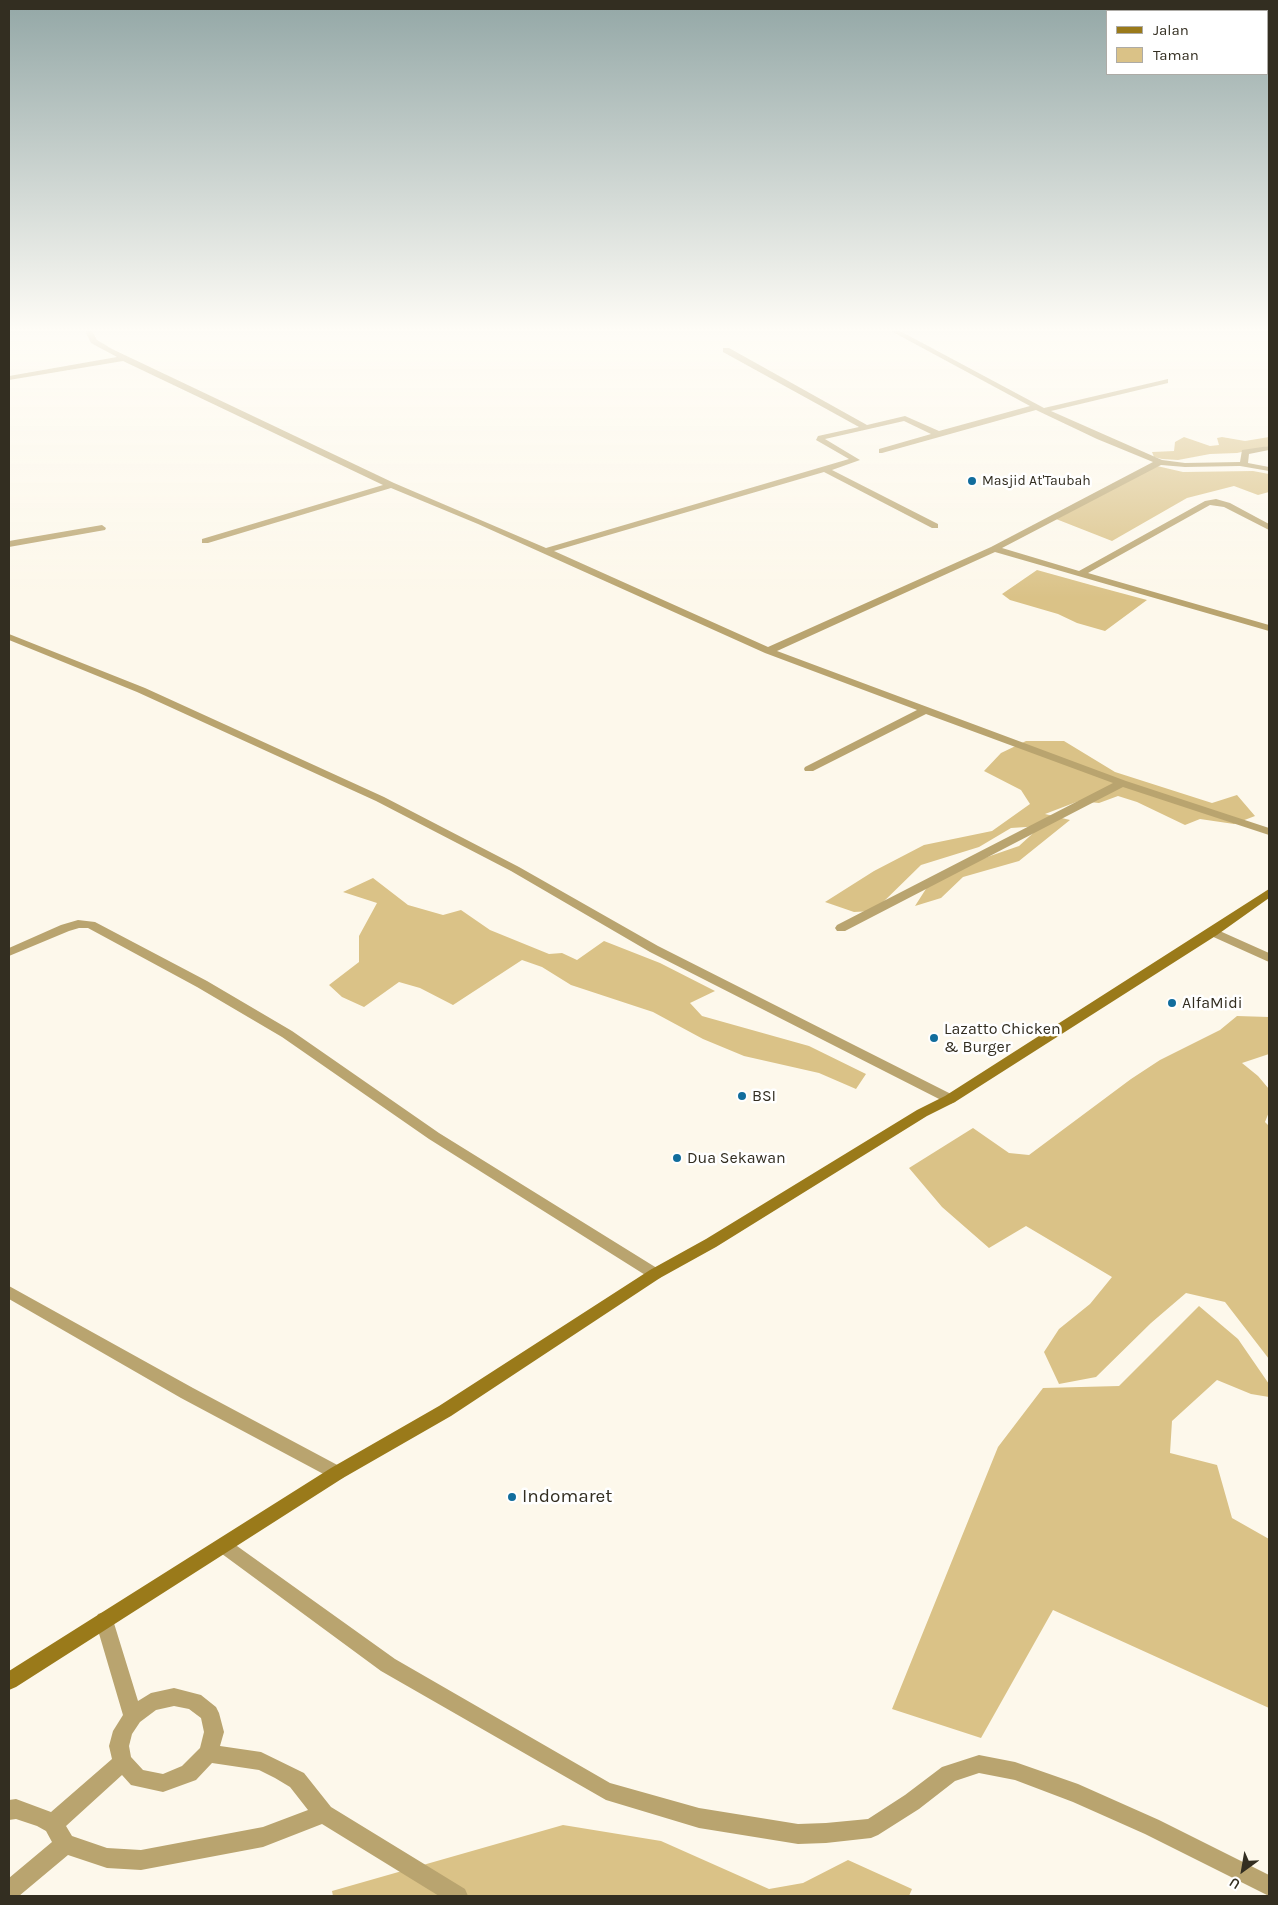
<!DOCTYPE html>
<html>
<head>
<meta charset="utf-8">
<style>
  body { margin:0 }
  #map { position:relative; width:1278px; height:1905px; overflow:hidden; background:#fdf8eb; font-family:Karla,sans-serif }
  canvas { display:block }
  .frame { position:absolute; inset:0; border:10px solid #332e21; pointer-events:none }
  .legend { position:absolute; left:1106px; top:10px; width:162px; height:65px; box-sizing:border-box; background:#fff; border:1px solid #adaba6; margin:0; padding:6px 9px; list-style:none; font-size:15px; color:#332e21 }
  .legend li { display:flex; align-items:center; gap:10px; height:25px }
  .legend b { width:25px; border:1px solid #adaba6 }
  .north { position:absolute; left:1218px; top:1845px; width:50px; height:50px; -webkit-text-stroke:4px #fff; paint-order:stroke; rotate:212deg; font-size:14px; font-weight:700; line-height:20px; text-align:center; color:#332e21 }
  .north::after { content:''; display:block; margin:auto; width:18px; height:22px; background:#332e21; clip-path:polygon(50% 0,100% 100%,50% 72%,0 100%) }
</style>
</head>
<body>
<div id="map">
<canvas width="1278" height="1905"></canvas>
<div class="frame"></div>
<ul class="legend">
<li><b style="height:6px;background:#9a7a1a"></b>Jalan</li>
<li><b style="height:14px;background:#dac287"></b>Taman</li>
</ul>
<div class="north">U</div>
</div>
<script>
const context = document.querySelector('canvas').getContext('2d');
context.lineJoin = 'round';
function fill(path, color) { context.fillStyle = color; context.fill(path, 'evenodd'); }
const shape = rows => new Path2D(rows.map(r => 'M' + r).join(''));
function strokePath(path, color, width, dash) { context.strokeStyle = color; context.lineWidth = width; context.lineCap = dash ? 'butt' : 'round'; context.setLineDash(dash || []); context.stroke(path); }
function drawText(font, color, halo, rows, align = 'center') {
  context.font = font + ' Karla,sans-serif'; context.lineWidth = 5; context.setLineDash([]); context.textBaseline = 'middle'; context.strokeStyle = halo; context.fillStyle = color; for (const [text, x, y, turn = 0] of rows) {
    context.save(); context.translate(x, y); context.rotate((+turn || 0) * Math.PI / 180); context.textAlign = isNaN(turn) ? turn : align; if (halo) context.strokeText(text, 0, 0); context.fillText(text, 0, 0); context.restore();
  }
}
fill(shape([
  [1184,437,1210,446,1219,445,1217,438,1222,437,1245,441,1269,437,1269,446,1237,453,1210,454,1178,460,1162,459,1154,457,1152,452,1174,451,1175,442],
  [1157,466,1183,472,1253,471,1269,474,1269,492,1258,495,1234,486,1187,498,1112,541,1056,519],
  [1037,570,1091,585,1147,600,1105,631,1077,623,1058,614,1010,600,1002,594],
  [1026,741,1064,741,1115,772,1212,803,1237,795,1255,816,1234,824,1200,819,1185,825,1137,802,1118,796,1099,803,1079,801,1045,814,1070,820,1019,861,963,877,941,898,915,906,931,881,964,865,1019,846,1041,826,1011,828,979,847,921,865,874,911,854,912,825,902,874,871,924,845,992,831,1030,804,1021,790,984,771,1001,753],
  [373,878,408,905,443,915,461,910,490,930,549,954,562,953,577,960,604,941,660,963,715,991,690,1003,702,1016,809,1046,866,1074,856,1089,819,1073,744,1056,703,1039,653,1012,571,985,542,967,522,960,453,1005,420,988,399,982,364,1007,342,997,329,985,359,962,359,936,377,903,343,892],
  [1237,1016,1269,1017,1269,1054,1242,1063,1258,1076,1269,1089,1269,1112,1265,1122,1269,1126,1269,1359,1225,1302,1186,1293,1151,1323,1096,1377,1059,1384,1044,1352,1059,1329,1090,1304,1112,1277,1026,1226,989,1248,942,1207,909,1168,973,1128,1009,1153,1029,1155,1131,1079,1160,1060,1220,1030],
  [1199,1306,1238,1339,1269,1384,1269,1397,1251,1394,1217,1380,1172,1421,1170,1453,1217,1465,1232,1518,1269,1539,1269,1708,1053,1610,981,1738,892,1709,998,1447,1043,1388,1119,1386],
  [563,1825,661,1841,769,1889,803,1883,848,1860,912,1889,909,1896,333,1896,332,1891]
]), '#dac287');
fill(shape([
  [104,1612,110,1614,113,1620,138,1701,151,1693,174,1688,201,1695,216,1707,219,1713,224,1732,220,1746,261,1752,304,1773,331,1807,465,1889,468,1896,439,1896,322,1824,263,1847,141,1870,107,1868,68,1855,19,1896,9,1896,9,1878,52,1842,46,1831,37,1826,16,1819,9,1820,9,1800,16,1799,51,1812,112,1759,109,1746,113,1731,123,1715,95,1620,98,1614,104,1612],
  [174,1706,189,1709,201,1718,204,1732,200,1748,182,1766,163,1774,143,1770,131,1757,129,1746,132,1734,140,1722,156,1710,174,1706],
  [212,1763,259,1770,275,1778,290,1787,308,1810,263,1827,141,1850,107,1848,72,1836,66,1826,122,1775,131,1785,163,1792,196,1780,212,1763]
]), '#b9a46f');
fill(shape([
  [85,331,92,331,97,340,112,349,394,483,546,548,849,459,816,440,818,436,859,427,723,352,723,348,729,348,867,425,905,416,939,431,1030,406,891,331,900,331,1044,408,1168,379,1168,383,1051,411,1162,460,1185,463,1240,462,1242,450,1269,446,1269,450,1249,454,1248,463,1269,467,1269,471,1240,466,1185,467,1161,465,1002,548,1079,571,1205,501,1216,499,1230,503,1269,524,1269,530,1224,507,1210,505,1088,573,1269,625,1269,631,995,552,777,651,1126,781,1269,828,1269,835,1123,787,845,931,837,931,835,928,837,925,1113,783,926,714,813,771,805,771,804,769,805,767,917,710,765,653,478,524,391,488,208,543,202,543,202,539,383,485,123,361,9,380,9,376,117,357,91,343,85,331],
  [1036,410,1097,439,1153,462,991,547,768,647,554,551,824,472,932,528,938,528,938,524,832,470,860,460,825,439,904,421,931,434,879,449,879,453,882,453,1036,410],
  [102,525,106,528,105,530,9,547,9,541,102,525],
  [9,634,145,688,384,797,519,867,658,946,955,1096,957,1099,955,1102,950,1104,945,1102,650,952,511,871,376,801,137,692,9,640,9,634],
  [78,920,95,922,207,981,292,1031,439,1133,660,1270,663,1274,660,1278,655,1280,650,1278,429,1139,282,1037,197,987,88,928,79,928,69,931,9,956,9,948,61,925,78,920],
  [1213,928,1269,953,1269,962,1209,935,1207,932,1209,929,1213,928],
  [9,1286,193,1388,343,1468,346,1473,343,1478,337,1480,331,1478,181,1398,9,1299,9,1286],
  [224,1538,230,1541,395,1659,610,1783,699,1808,798,1824,826,1823,868,1819,905,1795,942,1767,979,1755,1015,1762,1078,1784,1159,1820,1269,1875,1269,1896,1145,1834,1073,1802,1015,1780,979,1773,955,1781,919,1809,878,1835,871,1838,826,1843,798,1844,699,1828,606,1800,381,1671,218,1551,215,1546,218,1541,224,1538]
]), '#b9a46f');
fill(shape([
  [1269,889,1269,898,1217,935,955,1102,927,1116,716,1247,660,1278,451,1416,343,1478,16,1687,9,1690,9,1671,331,1468,439,1406,650,1270,706,1239,917,1110,945,1096,1269,889]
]), '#9a7a1a');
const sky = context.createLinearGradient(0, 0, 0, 598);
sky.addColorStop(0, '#93a7a6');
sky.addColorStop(0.55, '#fefcf6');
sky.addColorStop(1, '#fefcf600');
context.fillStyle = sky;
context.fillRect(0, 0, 1278, 598);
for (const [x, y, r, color] of [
  [972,481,5,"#116d9c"],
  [1172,1003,5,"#116d9c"],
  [934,1038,5,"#116d9c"],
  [742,1096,5,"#116d9c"],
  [677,1158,5,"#116d9c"],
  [512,1497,5,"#116d9c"]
]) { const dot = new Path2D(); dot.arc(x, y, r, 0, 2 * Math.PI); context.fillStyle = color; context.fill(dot); strokePath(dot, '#fff', 2); }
drawText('14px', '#332e21', '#fff', [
  ["Masjid At'Taubah",982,481]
], 'left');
drawText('16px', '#332e21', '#fff', [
  ["AlfaMidi",1182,1003],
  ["Lazatto Chicken",944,1029],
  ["& Burger",944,1047],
  ["BSI",752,1096],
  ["Dua Sekawan",687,1158]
], 'left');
drawText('19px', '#332e21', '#fff', [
  ["Indomaret",522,1497]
], 'left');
</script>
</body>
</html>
